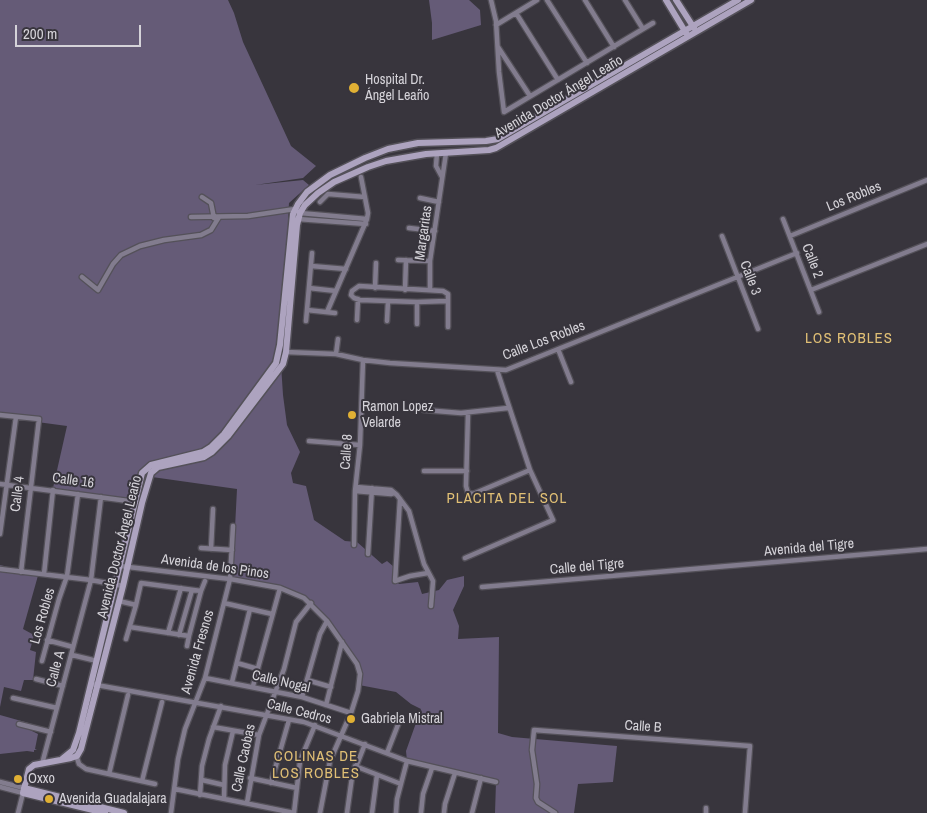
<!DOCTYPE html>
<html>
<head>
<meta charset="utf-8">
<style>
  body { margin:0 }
  #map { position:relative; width:927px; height:813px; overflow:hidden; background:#38353d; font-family:"Archivo Narrow",sans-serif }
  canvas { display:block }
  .scale { position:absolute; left:15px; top:25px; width:126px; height:22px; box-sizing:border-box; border:2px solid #d5d3d9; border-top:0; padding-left:6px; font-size:15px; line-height:18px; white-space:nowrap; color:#d5d3d9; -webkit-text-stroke:4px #38353d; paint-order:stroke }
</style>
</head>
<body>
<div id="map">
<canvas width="927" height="813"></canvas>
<div class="scale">200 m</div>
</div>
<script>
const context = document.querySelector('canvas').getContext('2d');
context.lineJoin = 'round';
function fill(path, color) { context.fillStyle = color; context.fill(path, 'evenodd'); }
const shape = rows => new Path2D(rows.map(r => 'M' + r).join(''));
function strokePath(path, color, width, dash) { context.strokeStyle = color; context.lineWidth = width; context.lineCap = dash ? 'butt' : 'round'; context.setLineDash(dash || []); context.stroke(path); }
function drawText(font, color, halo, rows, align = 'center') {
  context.font = font + ' "Archivo Narrow",sans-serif'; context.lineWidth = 4; context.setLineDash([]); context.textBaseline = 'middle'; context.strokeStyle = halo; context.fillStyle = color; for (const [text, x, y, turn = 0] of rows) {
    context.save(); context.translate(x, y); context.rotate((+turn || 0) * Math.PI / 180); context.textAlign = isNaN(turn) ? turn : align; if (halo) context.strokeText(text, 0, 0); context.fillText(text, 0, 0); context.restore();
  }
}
fill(shape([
  [0,0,228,0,234,13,243,42,291,146,316,166,303,178,255,185,303,180,309,185,289,203,288,219,290,219,280,349,283,395,287,425,300,452,291,473,293,483,306,486,314,520,345,541,357,542,382,564,387,561,394,567,394,579,399,584,418,582,422,594,439,590,447,580,464,576,464,586,453,610,459,626,458,639,499,637,498,733,512,737,617,746,613,782,578,784,574,813,495,813,496,782,407,761,406,751,421,709,411,704,396,692,359,685,359,669,342,642,311,603,280,588,230,579,234,547,237,489,152,477,143,503,53,488,67,426,0,417],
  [429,0,469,0,480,10,481,25,432,40,432,23],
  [0,565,20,570,39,572,23,629,34,635,30,650,36,652,33,680,24,680,21,691,4,687,0,707],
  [0,715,32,724,30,730,38,734,35,749,37,750,34,750,34,752,27,751,0,754]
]), '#655b77');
const street = shape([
  [491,0,496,21,499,72,504,112,653,23],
  [547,0,587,63],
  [585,0,614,47],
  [625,0,643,29],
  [516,13,558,80],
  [496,25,537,0],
  [498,47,530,96],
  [437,153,436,166,442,177],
  [202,197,211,203,214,218],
  [420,198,439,202],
  [320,202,328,194,365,197],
  [300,213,367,219],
  [191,217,248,216,295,209],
  [298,219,366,224],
  [783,219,819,312],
  [409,228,435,231],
  [722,236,758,329],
  [790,236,927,180],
  [398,260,430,261],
  [311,266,346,269],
  [82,277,98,290,113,264,121,255,140,246,164,240,201,235,211,230,219,217],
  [309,288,336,291],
  [375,288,376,263],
  [405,290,406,260],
  [430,290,430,261,446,153],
  [811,290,927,244],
  [447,301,417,302,360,300,354,298,351,295,352,291,359,286,443,291,448,294,448,327],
  [307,310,335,313],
  [327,312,367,219,368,213,361,177],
  [357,320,358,299],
  [306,321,312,253],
  [387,321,388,301],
  [417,324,417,302],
  [558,349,571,382],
  [286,352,336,354,363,360,390,363,506,370,797,253],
  [336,354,338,339],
  [424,410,461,413,508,408],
  [468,413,466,486,468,493,473,494,530,470],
  [0,415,39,419,21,572],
  [309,441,360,445],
  [424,471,467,471],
  [0,484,136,502],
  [356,487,391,490,397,495,409,511,424,564,433,581,431,606],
  [355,491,391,494,394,493],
  [400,499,395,581,410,576,428,573],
  [0,534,16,417],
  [354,545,355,491,360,445,363,360],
  [201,548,232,550],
  [211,549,213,509],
  [368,554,372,488],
  [465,558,553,520,530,470,497,370],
  [120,566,230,579,280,588,304,598,327,621,357,664,360,674,358,691,351,713,330,761,320,813],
  [0,569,91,580,123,586],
  [44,574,53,490],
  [482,587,927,549],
  [201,591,205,581],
  [119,601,136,605,126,639],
  [224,603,272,614],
  [130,627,189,636,201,591,141,583,136,605],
  [168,633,181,588],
  [179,635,192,590],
  [47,640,73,647],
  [187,646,189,636],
  [72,655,97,661],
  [42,661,59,599,67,576,78,494],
  [237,663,258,669],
  [205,678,302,697,351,713],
  [36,679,63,686],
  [307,680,331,687],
  [232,682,250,609],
  [91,684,304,722,407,761,496,782],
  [253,686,280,588],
  [302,697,320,634,327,621],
  [13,698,57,708],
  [326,705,342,642],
  [19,724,51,732],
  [213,727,259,735],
  [387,753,401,717],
  [76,755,79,764,86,769,155,784],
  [42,764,91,580,101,497],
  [355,766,401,784],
  [109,774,128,695],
  [250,778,297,788],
  [202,780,224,785],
  [142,781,162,702],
  [0,782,24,788],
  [271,783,289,720],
  [0,787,23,793,18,813],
  [175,789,294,813],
  [200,795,202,766,209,739,221,706],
  [224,799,225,765,233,731],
  [247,803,259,735,284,669,296,622,311,603],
  [171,813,178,759,185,729,205,678,230,579,233,526],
  [294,813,300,761,315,725],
  [347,813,352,777,365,744],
  [372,813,377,775],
  [396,813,397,799,407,761],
  [421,813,423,794,432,768],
  [444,813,445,804,455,773],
  [472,813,481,778],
  [555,813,538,802,536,798,537,784,532,750,534,730,750,746,745,813],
  [706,813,706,808]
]);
const secondary = shape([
  [666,0,686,33],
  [676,0,694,28],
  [62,759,73,750,79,733,142,473,151,465,203,452,211,447,224,434,276,363,280,345,293,214,298,204,307,192,330,175,365,158,388,149,418,143,486,141,498,139,738,0],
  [24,788,124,813],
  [105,813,23,793,29,769,34,765,71,758,77,756,81,749,123,586,142,503,151,473,158,467,204,457,212,452,228,436,283,364,286,352,297,225,300,213,305,205,318,193,334,182,368,167,386,161,426,154,489,150,496,148,751,0]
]);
strokePath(street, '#545159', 7);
strokePath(secondary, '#545159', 9);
strokePath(street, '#827c8e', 4.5);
strokePath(secondary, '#ada3bf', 6);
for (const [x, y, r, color] of [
  [354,88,6,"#e0b034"],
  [352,415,5,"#e0b034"],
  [351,719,5,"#e0b034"],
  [18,779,5,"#e0b034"],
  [49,799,5,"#e0b034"]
]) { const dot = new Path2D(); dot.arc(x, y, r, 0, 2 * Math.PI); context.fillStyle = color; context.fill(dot); strokePath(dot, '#38353d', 2); }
drawText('14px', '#d5d3d9', '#38353d', [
  ["Hospital Dr.",365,80],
  ["Ángel Leaño",365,96],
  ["Ramon Lopez",362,407],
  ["Velarde",362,423],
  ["Gabriela Mistral",361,719],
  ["Oxxo",28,779],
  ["Avenida Guadalajara",59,799]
], 'left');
drawText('14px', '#d5d3d9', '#38353d', [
  ["Avenida Doctor Ángel Leaño",559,97,-31],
  ["Los Robles",854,197,-22],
  ["Margaritas",424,233,-82],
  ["Calle 2",812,261,69],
  ["Calle 3",750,278,69],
  ["Calle Los Robles",544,341,-21],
  ["Calle 8",347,452,-86],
  ["Calle 16",73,481,8],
  ["Calle 4",18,494,-83],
  ["Avenida Doctor Ángel Leaño",120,547,-76],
  ["Avenida del Tigre",809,548,-5],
  ["Avenida de los Pinos",215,567,8],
  ["Calle del Tigre",587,567,-5],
  ["Los Robles",43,616,-74],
  ["Avenida Fresnos",198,652,-74],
  ["Calle A",56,669,-75],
  ["Calle Nogal",281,682,13],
  ["Calle Cedros",299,712,14],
  ["Calle B",643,727,4],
  ["Calle Caobas",244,758,-78]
]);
context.letterSpacing = '1px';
drawText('15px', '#e0bf75', '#38353d', [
  ["LOS ROBLES",849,339],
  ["PLACITA DEL SOL",507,499],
  ["COLINAS DE",316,757],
  ["LOS ROBLES",316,774]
]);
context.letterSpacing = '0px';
</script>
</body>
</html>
